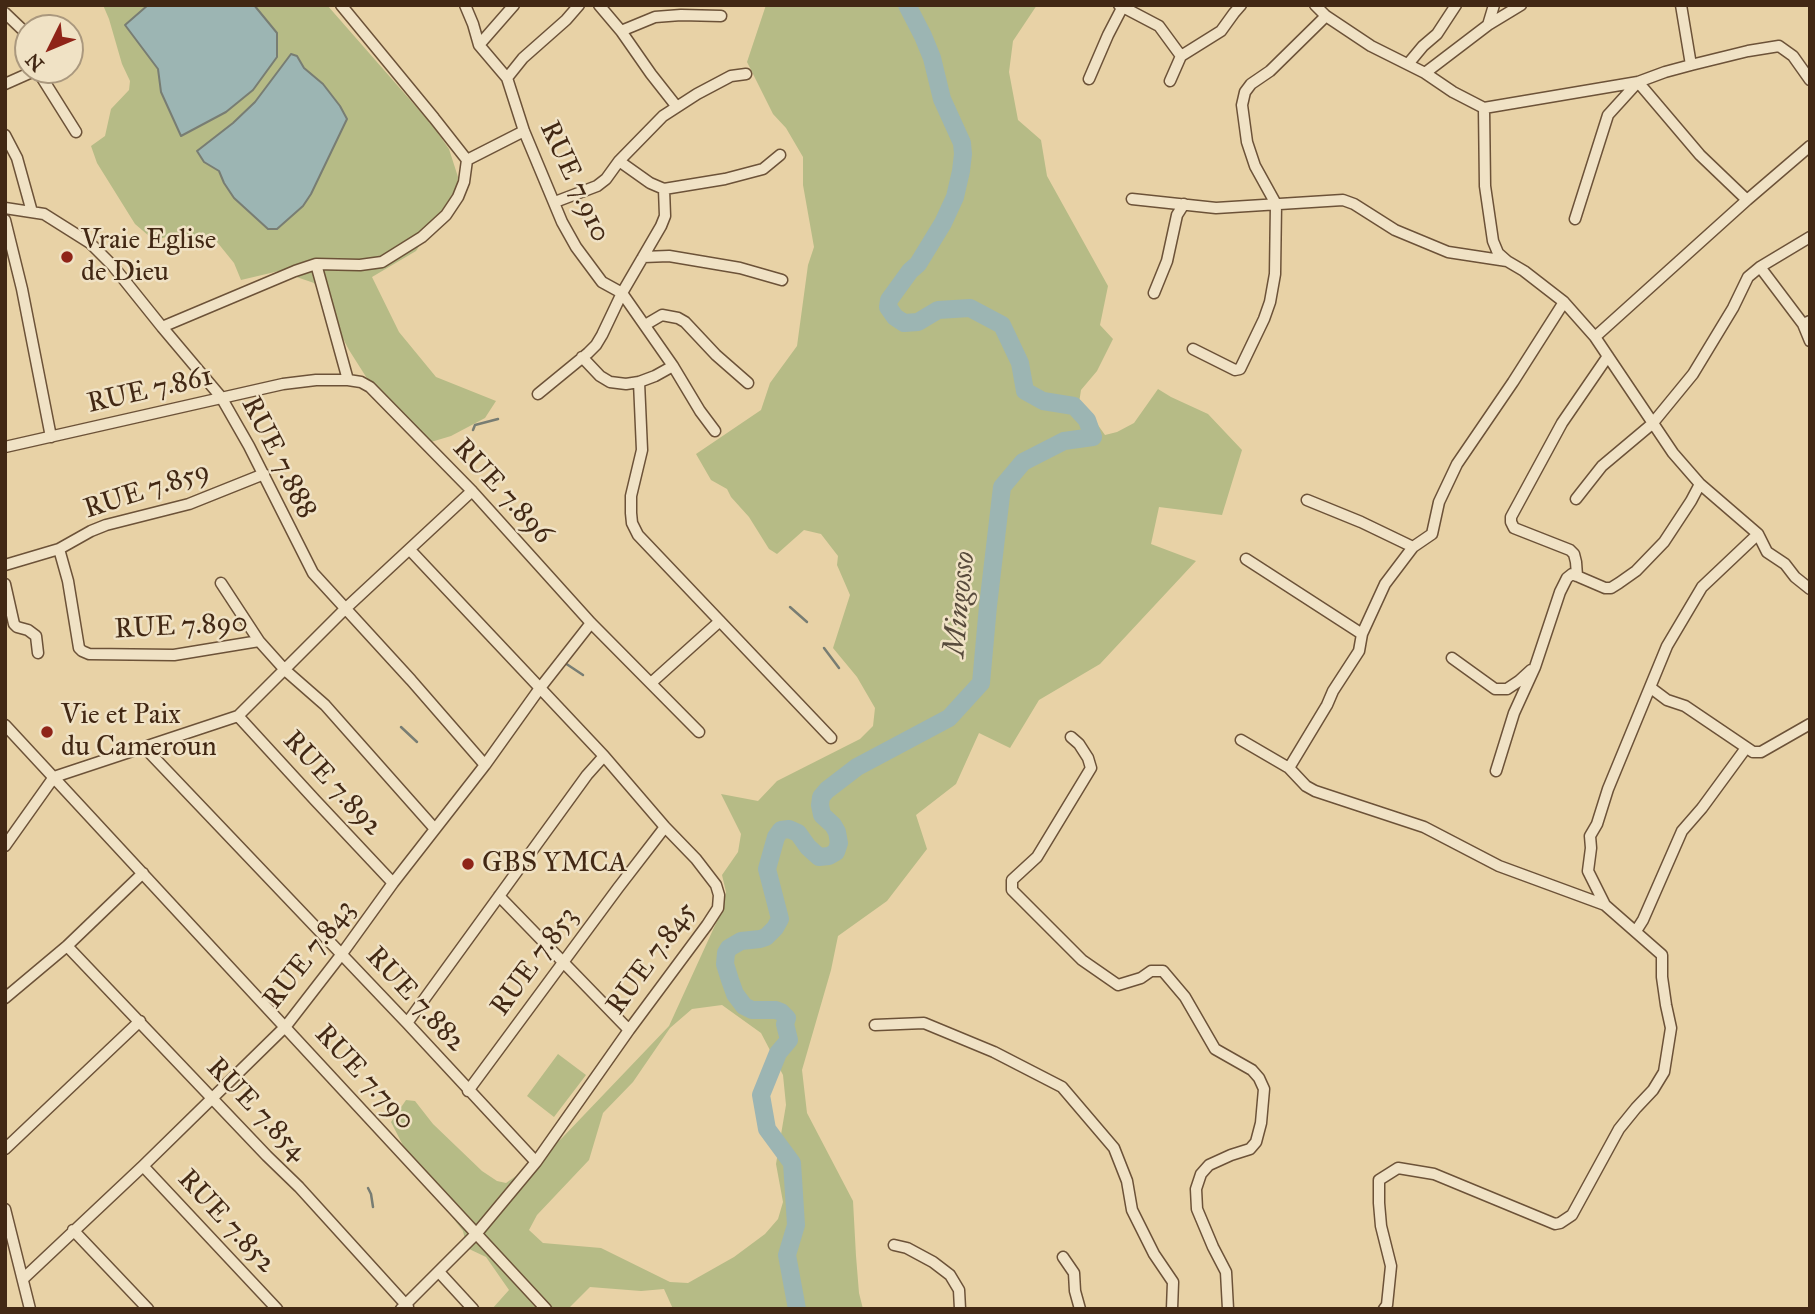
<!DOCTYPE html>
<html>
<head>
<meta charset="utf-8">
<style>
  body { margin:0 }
  #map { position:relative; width:1815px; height:1314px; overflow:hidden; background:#e8d2a6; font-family:"IM FELL Great Primer",serif }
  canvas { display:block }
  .frame { position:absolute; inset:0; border:7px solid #422814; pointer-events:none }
  .north { position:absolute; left:14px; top:14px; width:70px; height:70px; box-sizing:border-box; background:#f0e2c5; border:2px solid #aa987e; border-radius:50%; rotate:227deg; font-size:19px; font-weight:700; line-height:28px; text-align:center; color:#422814 }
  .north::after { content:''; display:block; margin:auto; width:24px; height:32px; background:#8f2418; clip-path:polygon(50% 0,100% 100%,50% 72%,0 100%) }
</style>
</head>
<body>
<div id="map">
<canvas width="1815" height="1314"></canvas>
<div class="frame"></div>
<div class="north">N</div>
</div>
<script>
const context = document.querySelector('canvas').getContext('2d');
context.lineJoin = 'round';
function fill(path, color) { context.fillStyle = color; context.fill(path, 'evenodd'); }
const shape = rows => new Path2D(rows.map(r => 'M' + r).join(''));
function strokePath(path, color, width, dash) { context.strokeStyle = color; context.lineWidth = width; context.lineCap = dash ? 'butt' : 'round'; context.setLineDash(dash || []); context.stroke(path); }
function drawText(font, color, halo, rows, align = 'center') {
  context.font = font + ' "IM FELL Great Primer",serif'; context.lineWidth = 5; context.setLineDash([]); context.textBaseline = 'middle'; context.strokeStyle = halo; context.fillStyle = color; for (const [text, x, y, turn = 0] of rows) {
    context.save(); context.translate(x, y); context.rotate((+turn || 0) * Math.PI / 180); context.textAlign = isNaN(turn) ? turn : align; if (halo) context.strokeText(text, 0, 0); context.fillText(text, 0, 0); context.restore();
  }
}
fill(shape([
  [103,5,327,5,433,126,449,149,458,177,457,187,416,251,372,277,399,332,436,377,496,401,485,418,451,436,431,442,375,391,349,350,314,283,279,271,241,280,234,263,217,242,200,236,192,238,184,233,158,239,149,236,135,224,97,163,91,146,105,136,111,109,129,90,130,81,122,64,109,19],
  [766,5,1037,5,1013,41,1009,72,1018,120,1041,140,1047,176,1108,286,1100,325,1113,339,1097,371,1081,390,1079,403,1088,411,1105,435,1117,432,1134,423,1158,389,1171,397,1208,414,1242,450,1222,515,1159,507,1151,544,1196,561,1100,664,1039,700,1010,748,979,733,956,784,916,815,927,849,887,901,838,936,831,970,802,1070,807,1113,853,1201,856,1256,859,1293,863,1309,673,1309,664,1289,641,1291,590,1287,568,1309,492,1309,509,1290,486,1257,467,1248,463,1231,415,1169,391,1122,406,1100,415,1101,433,1124,482,1171,497,1181,506,1183,536,1162,562,1138,669,1026,722,910,726,892,722,875,738,852,741,834,721,794,758,801,777,781,860,739,873,726,875,708,857,677,833,648,850,595,837,565,838,556,821,534,804,530,777,554,769,549,749,517,731,497,727,489,711,480,696,454,761,410,770,383,797,346,808,265,814,247,803,185,803,157,786,128,773,114,747,62],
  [722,1005,761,1033,783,1075,786,1105,776,1164,783,1202,778,1219,765,1234,734,1257,688,1283,670,1282,601,1248,543,1243,529,1230,537,1215,589,1160,603,1113,633,1082,670,1028,692,1009],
  [558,1054,586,1075,554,1117,527,1096]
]), '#b6bb86');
const water = shape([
  [148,5,254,5,277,33,277,57,253,90,226,112,181,136,161,92,158,69,125,25,148,5],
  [291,54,297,56,304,68,323,84,340,106,347,119,311,194,303,206,277,229,268,229,234,198,224,183,219,171,204,162,197,151,233,123,255,102,291,54]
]);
fill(water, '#9cb5b3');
strokePath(water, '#787d73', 2);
strokePath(shape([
  [473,430,475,425,498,419],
  [790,607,807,622],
  [824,648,839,668],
  [565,663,583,675],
  [401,727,417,742],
  [368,1188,371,1194,373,1207]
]), '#787d73', 2.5);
strokePath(shape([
  [797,1309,787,1255,796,1225,792,1163,767,1129,761,1095,778,1053,789,1040,785,1024,787,1018,781,1012,776,1010,752,1010,744,1006,735,994,730,980,725,964,726,953,729,948,741,941,760,939,766,937,775,928,780,919,767,869,776,837,781,830,789,829,798,833,808,847,819,857,829,856,836,852,839,843,837,832,833,825,822,815,820,805,821,797,827,790,857,767,949,718,981,683,988,606,1002,487,1023,462,1064,441,1093,437,1087,420,1074,406,1043,401,1025,391,1020,363,1002,325,970,308,938,310,918,322,904,323,895,317,888,307,889,300,910,271,918,264,943,223,955,197,961,171,963,154,962,143,942,99,932,58,923,36,907,5]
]), '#9cb5b3', 18);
const minor = shape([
  [465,5,473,24,479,45,507,78,524,131,562,222,576,247,602,282,622,293,673,366,700,411,715,431],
  [599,5,621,31,651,74,677,107],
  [1119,5,1159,26,1181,56],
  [1315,5,1326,16,1371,46,1425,73,1453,92,1484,108,1485,186,1493,241,1498,253,1507,261,1524,271,1564,302,1595,337,1673,453,1700,484,1758,534,1767,552,1785,564,1795,577,1810,589],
  [1681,5,1691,65],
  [5,13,28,35],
  [1488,25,1494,5],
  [621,31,655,17,681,15,721,16],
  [479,45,514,5],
  [1408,64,1423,46,1437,34,1456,5],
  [1425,73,1488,25,1521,5],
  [507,78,523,58,566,20,579,5],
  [1089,79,1108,35,1122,8],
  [1170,81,1181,56,1221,31,1234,13,1241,5],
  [5,84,32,72,39,73,76,132],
  [1484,108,1638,82,1665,72,1691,65,1748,51,1779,46,1793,56,1810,80],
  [5,135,17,158,32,212],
  [467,160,524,131],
  [619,161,650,183,664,189,725,179,763,169,780,155],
  [1132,199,1216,208,1343,200,1354,204,1395,230,1448,252,1507,261],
  [555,202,597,186,606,179,619,161,663,116,697,94,731,76,746,74],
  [5,208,44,214,90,243,113,266,162,327,221,397,249,446,313,573,411,680,485,765],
  [1575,219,1608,115,1638,82,1700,155,1747,200],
  [5,220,22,289,51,437],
  [643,257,669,256,740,268,782,280],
  [316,264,348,380,361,382,370,387,472,491,591,623,699,732],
  [1760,267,1803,324,1810,321],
  [1154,293,1167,261,1177,215,1184,204],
  [1803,324,1810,341],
  [645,325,662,315,678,318,685,322,716,355,748,383],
  [162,327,295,271,316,264,360,265,382,262,422,237,446,215,458,197,464,182,467,160,434,118,341,5],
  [1595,337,1747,200,1810,146],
  [1193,349,1235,370,1240,369,1264,319,1270,302,1275,274,1276,204,1255,166,1247,142,1242,105,1245,92,1251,84,1270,71,1326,16],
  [582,357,600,376,610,382,626,384,639,382,655,376,673,366],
  [639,382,642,450,631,496,631,513,632,523,638,535,831,738],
  [538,394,588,353,596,345,602,335,622,293,661,226,665,216,664,189],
  [5,447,283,384,316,380,348,380],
  [1576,499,1602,466,1652,424,1693,374,1733,308,1748,277,1760,267,1810,237],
  [1307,500,1361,522,1413,547],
  [59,549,68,581,79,648,82,651,89,654,174,655,259,641,285,670,325,705,435,829],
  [1246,559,1362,634],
  [5,565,59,549,91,531,106,525,189,504,264,474],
  [1577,576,1576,562,1574,554,1570,550,1514,528,1511,522,1511,517,1562,423,1608,356],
  [221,583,259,641],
  [5,584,14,624,17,627,28,630,36,636,38,653],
  [1452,658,1495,689,1507,689,1519,681,1531,670],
  [651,683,720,621],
  [1651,688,1667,700,1685,706,1753,752,1761,752,1810,724],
  [238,716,315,800,393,883],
  [5,725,546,1309],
  [1071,737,1079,744,1088,758,1091,768,1037,857,1012,880,1012,890,1082,960,1118,985,1141,978,1151,971,1163,971,1185,997,1215,1049,1252,1070,1259,1078,1264,1089,1261,1123,1256,1142,1250,1149,1231,1155,1209,1165,1201,1174,1196,1189,1197,1209,1213,1247,1226,1272,1228,1309],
  [1241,740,1289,768,1306,786,1315,791,1424,827,1499,866,1605,905],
  [145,748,407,1023,536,1162],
  [1289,768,1327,705,1333,691,1359,651,1362,634,1385,584,1413,547,1432,534,1439,502,1457,464,1513,382,1564,302],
  [1496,771,1514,713,1535,667,1560,592,1567,578,1572,574,1577,576,1605,588,1611,588,1619,583,1636,571,1664,542,1691,501,1700,484],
  [5,846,54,777,238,716,345,609,472,491],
  [499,896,629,1030],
  [1636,931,1643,920,1682,831,1702,808,1746,748],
  [67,946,267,1156,299,1187,408,1307],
  [5,998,67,946,143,873],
  [407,1023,587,775,604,756],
  [875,1025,924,1023,994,1052,1062,1087,1114,1148,1127,1181,1132,1210,1154,1254,1173,1282,1172,1309],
  [468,1091,618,888,665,827],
  [5,1149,140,1021],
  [143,1166,277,1309],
  [5,1209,30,1309],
  [73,1230,148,1309],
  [894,1245,907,1248,933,1262,950,1275,959,1290,960,1309],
  [1063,1257,1074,1273,1075,1291,1080,1309],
  [439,1272,473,1309],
  [24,1278,143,1166,286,1026,341,955,393,883,485,765,540,688,591,623],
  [401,1309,476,1234,536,1162,629,1030,707,925,718,908,719,895,716,885,696,859,665,827,604,756,410,550],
  [1384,1309,1387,1305,1391,1266,1381,1226,1379,1203,1379,1180,1398,1168,1434,1174,1555,1224,1560,1223,1572,1215,1619,1129,1636,1108,1653,1090,1664,1072,1671,1028,1666,1005,1662,977,1662,955,1605,905,1588,871,1591,848,1590,836,1597,824,1608,789,1667,646,1702,587,1758,534]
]);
strokePath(minor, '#6c5238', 13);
strokePath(minor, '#f0e2c5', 10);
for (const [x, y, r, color] of [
  [67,257,7,"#8f2418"],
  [47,732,7,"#8f2418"],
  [468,864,7,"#8f2418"]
]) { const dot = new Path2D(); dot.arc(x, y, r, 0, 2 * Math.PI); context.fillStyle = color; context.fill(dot); strokePath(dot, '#f0e2c5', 2.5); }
drawText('28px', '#422814', '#f0e2c5', [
  ["RUE 7.910",574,182,65],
  ["RUE 7.861",150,391,-13],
  ["RUE 7.888",278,458,63],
  ["RUE 7.859",147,491,-18],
  ["RUE 7.896",502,492,47],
  ["RUE 7.890",181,627,-3],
  ["RUE 7.892",332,784,47],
  ["RUE 7.843",310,955,-52],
  ["RUE 7.845",652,959,-54],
  ["RUE 7.853",535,962,-54],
  ["RUE 7.882",415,1000,47],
  ["RUE 7.790",364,1078,47],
  ["RUE 7.854",256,1110,46],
  ["RUE 7.852",226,1222,47]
]);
drawText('28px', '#422814', '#f0e2c5', [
  ["Vraie Eglise",81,241],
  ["de Dieu",81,273],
  ["Vie et Paix",61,716],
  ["du Cameroun",61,748],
  ["GBS YMCA",482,864]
], 'left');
drawText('italic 30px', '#584b3c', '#f0e2c5', [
  ["Mingosso",961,604,-84]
]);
</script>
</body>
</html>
